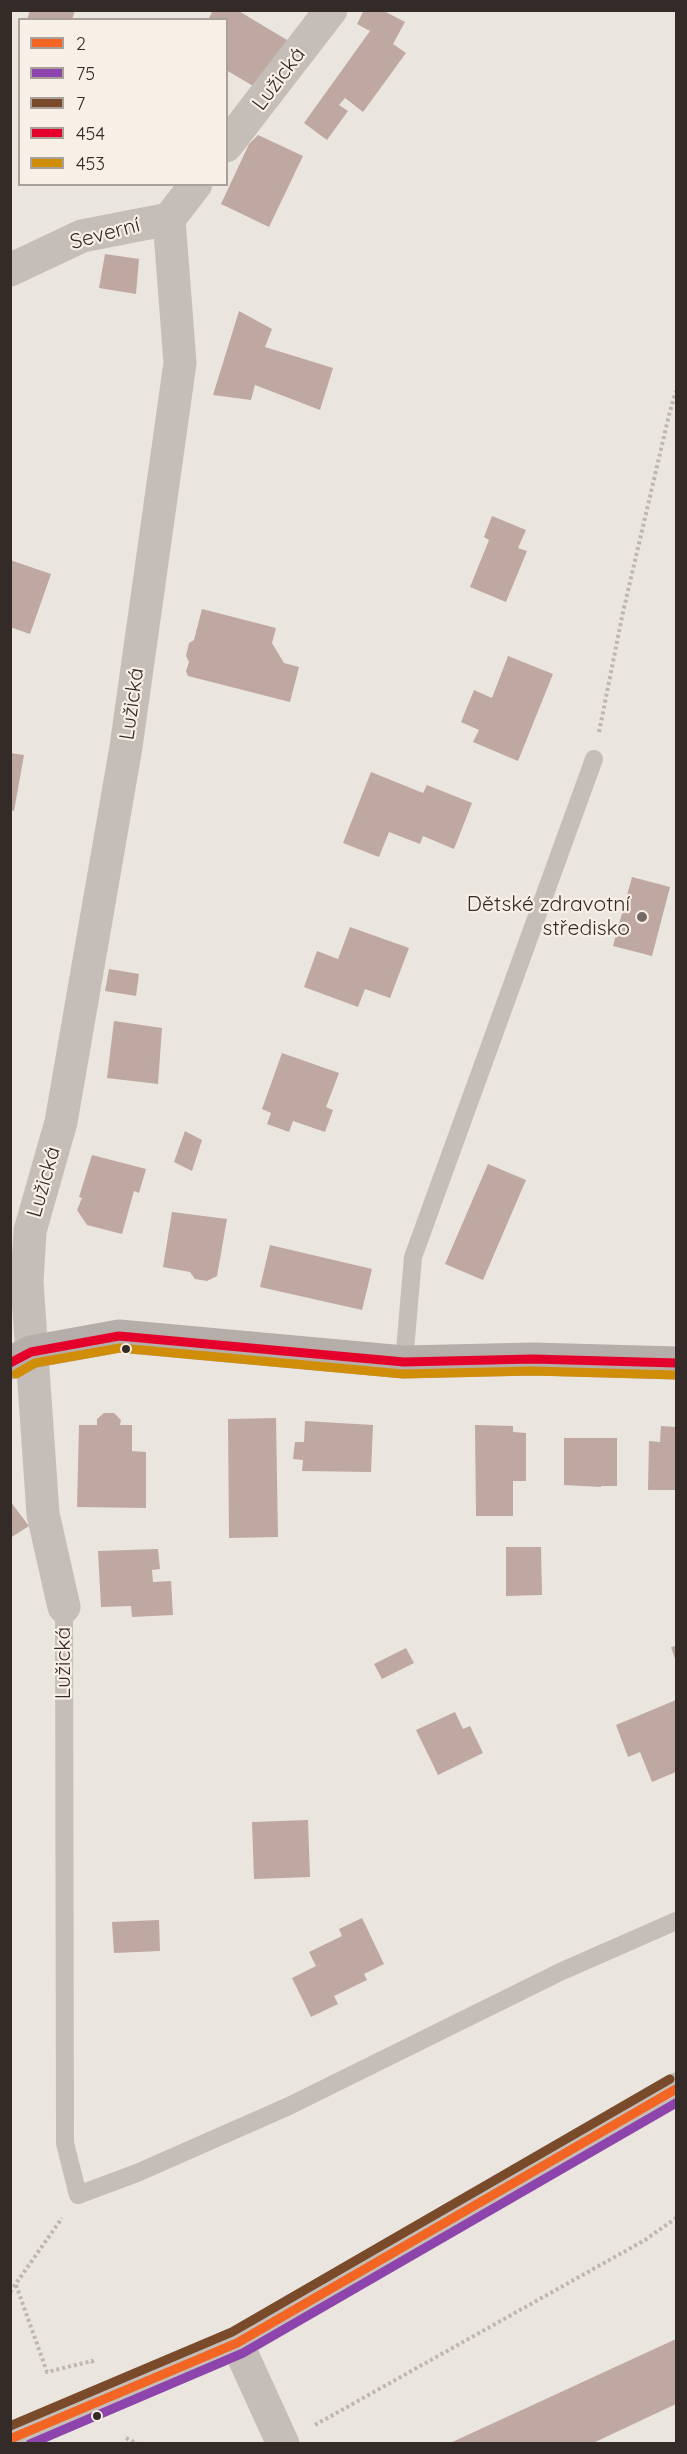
<!DOCTYPE html>
<html>
<head>
<meta charset="utf-8">
<style>
  body { margin:0 }
  #map { position:relative; width:687px; height:2454px; overflow:hidden; background:#ebe5df; font-family:Quicksand,sans-serif }
  canvas { display:block }
  .frame { position:absolute; inset:0; border:12px solid #342a27; pointer-events:none }
  .legend { position:absolute; left:18px; top:18px; width:210px; height:168px; box-sizing:border-box; background:#f8efe6; border:2px solid #aaa09a; margin:0; padding:8px 10px; list-style:none; font-size:18px; color:#342a27 }
  .legend li { display:flex; align-items:center; gap:12px; height:30px }
  .legend b { width:30px; border:2px solid #aaa09a }
</style>
</head>
<body>
<div id="map">
<canvas width="687" height="2454"></canvas>
<div class="frame"></div>
<ul class="legend">
<li><b style="height:8px;background:#f26522"></b>2</li>
<li><b style="height:8px;background:#8e44ad"></b>75</li>
<li><b style="height:8px;background:#7a4b2a"></b>7</li>
<li><b style="height:8px;background:#e4002b"></b>454</li>
<li><b style="height:8px;background:#d08d08"></b>453</li>
</ul>
</div>
<script>
const context = document.querySelector('canvas').getContext('2d');
context.lineJoin = 'round';
function fill(path, color) { context.fillStyle = color; context.fill(path, 'evenodd'); }
const shape = rows => new Path2D(rows.map(r => 'M' + r).join(''));
function strokePath(path, color, width, dash) { context.strokeStyle = color; context.lineWidth = width; context.lineCap = dash ? 'butt' : 'round'; context.setLineDash(dash || []); context.stroke(path); }
function drawText(font, color, halo, rows, align = 'center') {
  context.font = font + ' Quicksand,sans-serif'; context.lineWidth = 4.5; context.setLineDash([]); context.textBaseline = 'middle'; context.strokeStyle = halo; context.fillStyle = color; for (const [text, x, y, turn = 0] of rows) {
    context.save(); context.translate(x, y); context.rotate((+turn || 0) * Math.PI / 180); context.textAlign = isNaN(turn) ? turn : align; if (halo) context.strokeText(text, 0, 0); context.fillText(text, 0, 0); context.restore();
  }
}
fill(shape([
  [30,10,75,10,72,20,27,20],
  [213,10,237,10,292,43,260,90,226,70,226,20,208,20],
  [364,10,382,10,405,22,393,44,406,53,363,112,345,98,339,105,348,111,327,140,304,123,370,31,357,24],
  [258,135,303,156,269,227,221,204,249,144],
  [105,254,139,259,136,294,99,288],
  [239,311,272,329,265,347,333,368,320,410,255,385,251,400,213,395],
  [492,516,526,530,518,548,527,551,506,602,470,587,489,540,484,537],
  [10,560,51,574,30,634,10,627],
  [202,609,276,628,272,643,284,663,299,667,290,702,188,676,186,671,189,662,186,656,189,643,194,640],
  [508,656,553,674,518,761,473,742,479,730,461,722,474,690,492,698],
  [10,753,24,755,14,811,10,810],
  [371,772,423,793,427,785,472,803,454,849,423,836,420,844,389,832,379,857,343,843],
  [632,877,670,887,652,956,613,946],
  [350,927,409,948,390,998,365,989,358,1007,304,987,317,951,338,959],
  [109,969,139,974,136,996,105,991],
  [114,1021,162,1028,158,1084,107,1078],
  [282,1053,339,1073,326,1107,333,1110,325,1132,293,1121,289,1132,267,1124,271,1113,262,1109],
  [185,1131,202,1140,192,1171,174,1162],
  [92,1155,146,1169,139,1193,134,1191,122,1234,87,1225,77,1210,82,1198,79,1197],
  [488,1164,526,1180,483,1280,445,1264],
  [172,1212,227,1219,217,1276,207,1281,195,1279,190,1272,163,1267],
  [270,1245,372,1269,362,1310,260,1287],
  [104,1413,114,1413,121,1420,120,1425,132,1425,132,1451,146,1452,146,1508,77,1507,79,1425,97,1425,97,1419],
  [276,1418,278,1537,229,1538,228,1419],
  [305,1421,373,1425,371,1472,302,1471,303,1460,293,1459,295,1442,304,1442],
  [475,1425,513,1426,513,1432,526,1433,526,1481,513,1481,513,1516,476,1516],
  [661,1426,676,1427,676,1490,648,1490,649,1441,660,1442],
  [564,1438,617,1438,617,1486,601,1486,601,1487,564,1485],
  [10,1501,29,1526,10,1538],
  [506,1547,541,1547,542,1595,506,1596],
  [158,1549,160,1569,152,1570,153,1582,171,1581,173,1615,132,1617,131,1606,101,1607,98,1551],
  [676,1646,676,1662,671,1647],
  [406,1648,414,1663,382,1679,374,1664],
  [676,1700,676,1772,652,1782,640,1752,628,1757,616,1725],
  [455,1712,463,1729,470,1726,483,1753,438,1775,416,1730],
  [308,1820,310,1877,254,1879,252,1822],
  [362,1918,384,1964,364,1974,367,1980,334,1996,338,2004,311,2017,292,1978,316,1966,309,1952,342,1936,339,1929],
  [159,1920,160,1951,114,1953,112,1922],
  [676,2339,676,2404,591,2444,448,2444]
]), '#bea8a1');
strokePath(shape([
  [599,732,623,612,669,415,676,391],
  [16,2285,47,2372,92,2361,94,2365],
  [10,2292,62,2218],
  [315,2425,645,2240,676,2218],
  [126,2438,138,2444]
]), '#bdb6b1', 4, [3, 3]);
strokePath(shape([
  [404,1362,413,1257,594,759],
  [64,1607,65,2143,78,2195,137,2173,289,2106,560,1972,676,1921]
]), '#c4bdb8', 18);
strokePath(shape([
  [226,146,331,10],
  [10,270,82,236,169,219],
  [64,1607,43,1514,27,1282,30,1231,61,1122,126,747,180,363,169,219,196,184],
  [237,2343,283,2444],
  [10,2439,237,2343,676,2089]
]), '#c4bdb8', 33);
strokePath(shape([
  [10,1363,31,1352,119,1336,404,1362,533,1359,676,1363]
]), '#b5ada9', 33);
strokePath(shape([
  [10,2439,237,2343,676,2089]
]), '#f26522', 9);
strokePath(shape([
  [30,2444,243,2353,676,2103]
]), '#8e44ad', 9);
strokePath(shape([
  [10,2426,232,2332,670,2079]
]), '#7a4b2a', 9);
strokePath(shape([
  [10,1363,31,1352,119,1336,404,1362,533,1359,676,1363]
]), '#e4002b', 9);
strokePath(shape([
  [16,1374,35,1363,120,1348,403,1374,533,1371,676,1375]
]), '#d08d08', 9);
for (const [x, y, r, color] of [
  [642,917,6,"#746b67"],
  [126,1349,5,"#342a27"],
  [97,2416,5,"#342a27"]
]) { const dot = new Path2D(); dot.arc(x, y, r, 0, 2 * Math.PI); context.fillStyle = color; context.fill(dot); strokePath(dot, '#f8efe6', 2); }
drawText('21px', '#342a27', '#f8efe6', [
  ["Lužická",279,79,-53],
  ["Severní",105,234,-15],
  ["Lužická",132,704,-82],
  ["Lužická",44,1182,-74],
  ["Lužická",64,1663,-90]
]);
drawText('21px', '#342a27', '#f8efe6', [
  ["Dětské zdravotní",630,905],
  ["středisko",630,929]
], 'right');
</script>
</body>
</html>
